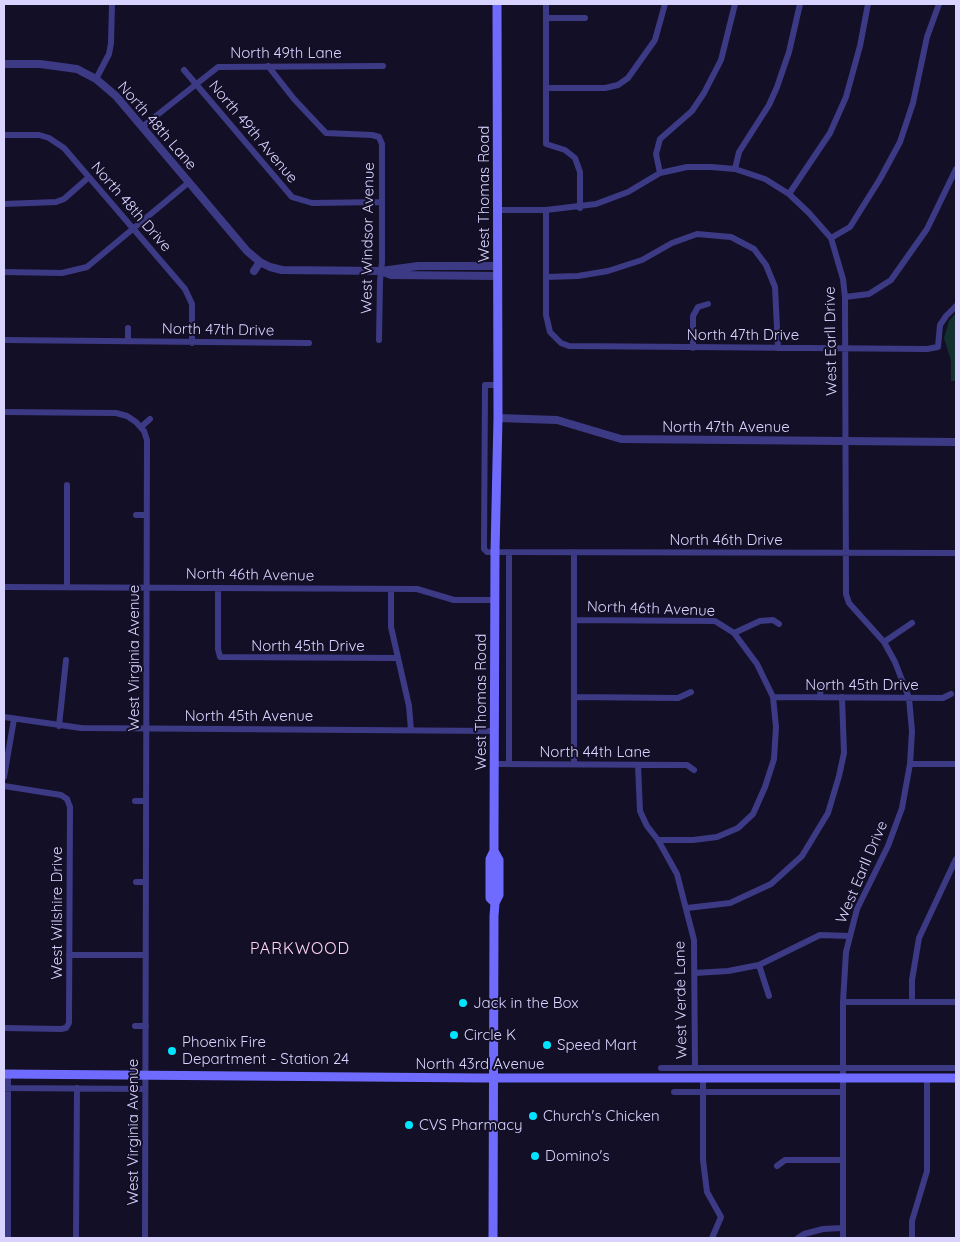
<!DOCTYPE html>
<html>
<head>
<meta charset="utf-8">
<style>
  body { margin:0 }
  #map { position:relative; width:960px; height:1242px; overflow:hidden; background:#130f26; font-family:Quicksand,sans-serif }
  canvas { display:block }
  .frame { position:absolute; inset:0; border:5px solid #d9d4ff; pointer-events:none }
</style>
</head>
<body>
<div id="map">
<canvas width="960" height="1242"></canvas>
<div class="frame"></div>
</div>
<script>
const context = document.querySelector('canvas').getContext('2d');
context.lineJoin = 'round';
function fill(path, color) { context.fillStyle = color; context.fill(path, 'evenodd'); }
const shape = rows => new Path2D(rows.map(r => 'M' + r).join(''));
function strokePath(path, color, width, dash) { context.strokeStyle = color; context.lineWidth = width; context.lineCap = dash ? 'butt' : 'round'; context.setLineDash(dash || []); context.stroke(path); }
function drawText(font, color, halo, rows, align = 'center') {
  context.font = font + ' Quicksand,sans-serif'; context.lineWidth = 4; context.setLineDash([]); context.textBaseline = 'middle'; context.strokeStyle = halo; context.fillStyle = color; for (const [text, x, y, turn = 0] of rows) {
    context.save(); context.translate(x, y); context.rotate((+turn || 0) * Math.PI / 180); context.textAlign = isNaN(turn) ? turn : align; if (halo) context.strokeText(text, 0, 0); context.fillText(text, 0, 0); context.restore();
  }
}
fill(shape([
  [956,313,956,381,951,381,951,361,944,338,949,321]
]), '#12302f');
strokePath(shape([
  [546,4,546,144,565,150,575,158,580,172,580,208],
  [546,18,585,18],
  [268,66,294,99,326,133,372,135,379,137,382,144,382,262,380,281,379,340],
  [184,70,292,197,312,203,381,202],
  [96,79,109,54,111,43,112,4],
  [546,88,605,88,618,85,628,78,655,40,665,4],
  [142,127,218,67,383,66],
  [4,135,39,135,49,138,64,148,185,289,192,304,192,343],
  [735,169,739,152,769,105,777,87,789,52,800,4],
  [660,173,656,154,660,139,692,111,704,93,721,60,735,4],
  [789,194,830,133,846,97,860,46,868,4],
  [4,204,56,202,64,199,89,177],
  [497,210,546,210,596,204,628,192,660,173,687,167,711,167,735,169,765,179,789,194,809,213,831,238,843,279,845,297,846,594,849,603,884,642,895,662,909,698,912,731,910,764,902,808,888,846,857,909,846,952,843,1002,843,1238],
  [546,210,546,315,550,332,561,343,569,346,927,349,938,347,940,325,946,316,956,306],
  [831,238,850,227,880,179,900,142,913,103,927,37,939,4],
  [4,272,62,273,87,267,188,183],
  [546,277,578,276,608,271,642,260,672,243,697,234,731,237,754,249,766,265,775,287,778,348],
  [845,297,869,294,891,280,927,229,956,169],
  [128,328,128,341],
  [4,340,309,343],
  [693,348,693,316,698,307,708,304],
  [498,385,485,385,484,549,487,552,956,553],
  [4,412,116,413,127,416,136,422,144,431,147,440,145,1238],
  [141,427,150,419],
  [136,515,147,515],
  [509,552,509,764],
  [4,587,417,589,454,600,495,600],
  [67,587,67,485],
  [218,588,218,649,220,657,396,658],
  [391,589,391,627,409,706,411,730],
  [574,620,715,621,734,633,760,621,773,620,779,624],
  [884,642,912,623],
  [574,697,678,698,691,692],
  [773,697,943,698,951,694],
  [820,697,821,686],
  [4,717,81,728,495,731],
  [59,726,66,660],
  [494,764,687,765,694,770],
  [574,764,574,552],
  [910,764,956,764],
  [638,765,640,811,647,826,658,840,677,874,694,940,695,1068],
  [4,777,14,719],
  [4,786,61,795,67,799,70,807,69,1023,66,1028,61,1029,4,1028],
  [135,801,146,801],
  [658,840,693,840,717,837,738,828,753,814,765,787,774,759,776,727,773,697,757,664,734,633],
  [136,882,146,882],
  [687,908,730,903,771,884,802,856,828,813,839,776,844,753,842,697],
  [69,955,146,955],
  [759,965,769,996],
  [695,973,728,971,759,965,820,935,850,936],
  [912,1001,912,980,919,938,956,859],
  [843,1002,956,1002],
  [135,1026,146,1026],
  [661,1068,956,1068],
  [703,1078,703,1160,707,1192,721,1217,712,1238],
  [5,1088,145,1089],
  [674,1092,843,1092],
  [777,1166,785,1160,842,1160],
  [8,1238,8,1074],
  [76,1238,77,1088],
  [798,1238,804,1234,823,1229,842,1228],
  [912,1238,912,1221,927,1171,927,1078]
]), '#3d3a85', 6);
strokePath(shape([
  [4,64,40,64,77,69,96,79,116,96,247,251,260,262,270,267,282,270,381,271,418,266,498,266],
  [254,271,260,262],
  [381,271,391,275,498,276],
  [498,418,557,420,621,439,956,442]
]), '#3d3a85', 8);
strokePath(shape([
  [494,851,490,859,490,898,495,903],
  [4,1074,481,1078,956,1078],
  [493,1238,494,916,495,903,499,895,499,860,494,851,494,829,495,552,498,418,497,4]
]), '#6f6bff', 9);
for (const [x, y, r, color] of [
  [463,1003,5,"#00e5ff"],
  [454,1035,5,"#00e5ff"],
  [547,1045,5,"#00e5ff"],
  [172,1051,5,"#00e5ff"],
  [533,1116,5,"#00e5ff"],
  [409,1125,5,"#00e5ff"],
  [535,1156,5,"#00e5ff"]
]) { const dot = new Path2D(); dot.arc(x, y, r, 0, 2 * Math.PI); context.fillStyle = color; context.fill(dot); strokePath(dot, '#130f26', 2); }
drawText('15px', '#d9d4ff', '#130f26', [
  ["North 49th Lane",286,53],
  ["North 48th Lane",157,126,49],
  ["North 49th Avenue",253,132,50],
  ["West Thomas Road",484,194,-90],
  ["North 48th Drive",131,207,49],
  ["West Windsor Avenue",368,238,-89],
  ["North 47th Drive",218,330,1],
  ["North 47th Drive",743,335],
  ["West Earll Drive",831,341,-91],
  ["North 47th Avenue",726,427],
  ["North 46th Drive",726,540],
  ["North 46th Avenue",250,575,1],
  ["North 46th Avenue",651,609,2],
  ["North 45th Drive",308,646],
  ["West Virginia Avenue",134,658,-90],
  ["North 45th Drive",862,685],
  ["West Thomas Road",481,702,-90],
  ["North 45th Avenue",249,716],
  ["North 44th Lane",595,752],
  ["West Earll Drive",862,872,-67],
  ["West Wilshire Drive",57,913,-90],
  ["West Verde Lane",681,1000,-91],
  ["North 43rd Avenue",480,1064],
  ["West Virginia Avenue",133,1132,-90]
]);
drawText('15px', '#d9d4ff', '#130f26', [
  ["Jack in the Box",473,1003],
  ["Circle K",464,1035],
  ["Phoenix Fire",182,1042],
  ["Department - Station 24",182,1059],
  ["Speed Mart",557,1045],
  ["Church's Chicken",543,1116],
  ["CVS Pharmacy",419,1125],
  ["Domino's",545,1156]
], 'left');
context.letterSpacing = '1px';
drawText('16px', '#ffd6f0', '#130f26', [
  ["PARKWOOD",300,949]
]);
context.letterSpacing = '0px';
</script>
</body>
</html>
